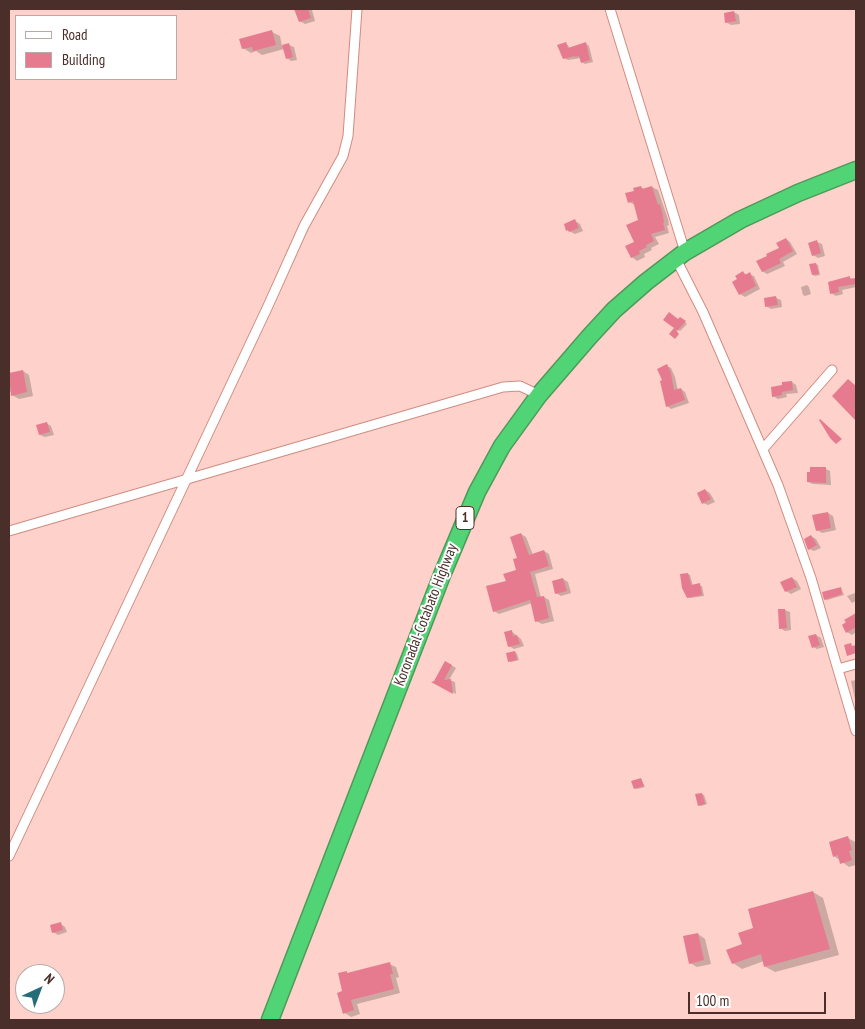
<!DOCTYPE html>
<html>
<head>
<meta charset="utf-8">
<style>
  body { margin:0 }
  #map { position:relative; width:865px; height:1029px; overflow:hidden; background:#fed2ca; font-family:"PT Sans Narrow",sans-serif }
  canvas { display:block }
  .frame { position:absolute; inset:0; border:10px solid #4a2e29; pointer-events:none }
  .legend { position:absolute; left:15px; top:15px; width:162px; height:65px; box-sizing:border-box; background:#fff; border:1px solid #b7aba9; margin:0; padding:6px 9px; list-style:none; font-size:15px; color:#4a2e29 }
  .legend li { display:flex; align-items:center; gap:10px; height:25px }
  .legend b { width:25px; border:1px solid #b7aba9 }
  .north { position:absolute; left:15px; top:964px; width:50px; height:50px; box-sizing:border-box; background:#fff; border:1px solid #b7aba9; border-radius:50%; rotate:43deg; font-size:14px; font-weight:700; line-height:20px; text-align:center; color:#4a2e29 }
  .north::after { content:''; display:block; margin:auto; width:18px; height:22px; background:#256e79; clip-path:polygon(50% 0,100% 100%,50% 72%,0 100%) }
  .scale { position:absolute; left:688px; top:992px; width:138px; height:22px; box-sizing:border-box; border:2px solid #4a2e29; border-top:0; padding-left:6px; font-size:15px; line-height:18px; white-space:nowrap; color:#4a2e29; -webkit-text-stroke:4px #fff; paint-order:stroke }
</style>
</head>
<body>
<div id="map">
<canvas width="865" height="1029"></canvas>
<div class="frame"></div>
<ul class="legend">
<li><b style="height:6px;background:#fff"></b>Road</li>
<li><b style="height:14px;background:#e67b8f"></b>Building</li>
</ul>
<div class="north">N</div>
<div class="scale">100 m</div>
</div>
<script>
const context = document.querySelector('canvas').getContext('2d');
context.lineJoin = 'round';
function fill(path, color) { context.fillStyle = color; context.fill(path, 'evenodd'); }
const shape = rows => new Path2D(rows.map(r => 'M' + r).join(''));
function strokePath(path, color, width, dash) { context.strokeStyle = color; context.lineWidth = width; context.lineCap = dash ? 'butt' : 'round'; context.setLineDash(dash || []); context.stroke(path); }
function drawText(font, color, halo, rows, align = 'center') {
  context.font = font + ' "PT Sans Narrow",sans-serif'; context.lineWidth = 4; context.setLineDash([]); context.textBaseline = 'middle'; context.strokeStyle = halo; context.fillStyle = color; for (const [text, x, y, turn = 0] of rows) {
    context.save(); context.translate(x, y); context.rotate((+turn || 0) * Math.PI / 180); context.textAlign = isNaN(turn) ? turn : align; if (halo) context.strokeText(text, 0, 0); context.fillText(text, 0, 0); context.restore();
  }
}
fill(shape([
  [302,9,312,10,315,21,305,24,300,21,296,11],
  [734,12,739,15,740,24,731,25,726,22],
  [272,32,280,36,282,46,289,45,294,47,297,60,291,61,287,58,284,49,262,55,256,51,251,53,243,48],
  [566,43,570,48,586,44,589,46,593,62,585,64,582,62,581,58,568,60,564,58],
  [641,187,645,190,652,187,658,190,668,219,669,225,667,226,669,233,655,237,659,244,651,248,652,250,644,254,645,257,637,261,632,257,639,220,635,205,629,202,636,191],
  [575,221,580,224,583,231,575,234,567,230],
  [786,239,790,242,797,254,783,262,785,266,767,274,762,271],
  [817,242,822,244,825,256,818,258,813,255],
  [816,264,818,265,820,275,815,276,813,275],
  [743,273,754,276,760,289,745,297,740,294],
  [850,278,856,280,856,287,842,290,843,294,836,296,831,293,829,283],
  [807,285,809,287,811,294,805,296,803,295,801,287],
  [776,298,781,300,782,307,771,309,766,306],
  [682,319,687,324,680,331,675,329,679,321],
  [667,366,671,368,675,377,678,391,681,389,685,392,689,403,671,409,667,406,664,381],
  [23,371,29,375,33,396,19,399,12,395,12,391,9,392,9,374],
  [792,382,796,385,798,393,786,394,787,397,778,399,773,396,784,386],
  [46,423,51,426,54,435,45,437,40,435],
  [826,469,830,471,831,485,813,484,808,482],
  [705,490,710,493,715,502,708,505,703,503],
  [828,513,833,516,836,530,822,533,817,530],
  [521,534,526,537,533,555,544,551,549,554,553,569,535,574,541,598,544,597,549,600,554,621,542,624,536,621,532,603,499,614,494,611,507,582,518,571],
  [811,536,816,539,821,548,814,551,809,549],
  [688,574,690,575,693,586,702,586,704,596,690,598,688,597],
  [792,578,797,581,801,589,791,594,786,591],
  [563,579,568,582,571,593,561,596,556,593],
  [841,588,844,595,827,600,825,599],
  [855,593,856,601,852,603,847,596],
  [779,610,785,610,790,612,791,630,785,631,780,628],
  [856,615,856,632,852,635,847,632],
  [511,631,521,639,524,646,514,649,509,646],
  [816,635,821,638,824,647,817,649,813,647],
  [515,652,517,654,519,660,511,662,509,661],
  [446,662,456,668,449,680,455,682,456,694,434,683],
  [856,680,856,704,851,681],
  [641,779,645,787,637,789,635,788],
  [702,794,704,795,707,804,701,806,699,805],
  [848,838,855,842,856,845,856,865,849,867,834,856],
  [813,892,823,898,839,955,775,972,766,967,764,961,742,969,733,963,755,929],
  [61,924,65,927,67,932,58,935,53,932],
  [698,934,705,939,711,964,697,967,690,963],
  [389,964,396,967,399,977,396,978,400,993,357,1004,360,1014,351,1017,345,1013,344,992,346,972,349,974]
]), '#0003');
fill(shape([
  [294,9,308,9,311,18,299,22],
  [734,11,736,21,725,23,724,13],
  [272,30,276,45,253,51,252,47,242,49,239,39],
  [566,42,568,48,586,42,590,60,581,63,579,56,575,57,575,56,563,59,557,45],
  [289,43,293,57,286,59,282,45],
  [641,186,642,189,652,186,658,205,660,204,663,215,664,223,663,223,665,230,651,234,654,241,646,245,647,247,639,251,640,254,631,258,625,246,634,242,626,225,638,220,633,201,628,203,625,193,634,191,633,188],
  [575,219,579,228,569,232,568,230,566,231,564,224],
  [786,238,793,251,779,259,781,263,762,272,756,261,767,256,766,254,779,248,776,243],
  [817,240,821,253,812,256,808,243],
  [816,263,819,274,812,275,809,264],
  [743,271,745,275,750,272,756,286,739,295,732,282,737,279,735,276],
  [850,276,850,279,855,278,856,284,838,287,839,292,830,294,828,282],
  [776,296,778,305,765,307,764,298],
  [669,312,678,319,680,317,686,321,677,331,675,329,679,334,675,339,669,334,674,328,663,320],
  [667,364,671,373,674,390,681,388,685,400,666,407,660,381,662,380,657,369],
  [23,370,27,392,11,396,9,373],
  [848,379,856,386,856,421,832,396],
  [792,381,793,390,782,392,782,395,772,397,771,387,782,385,782,382],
  [820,419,842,439,836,444,830,438,819,420],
  [47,422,50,432,39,435,36,425],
  [810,467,826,467,826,483,807,482,807,472,810,472],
  [705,489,711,499,702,504,697,493],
  [828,512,831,528,816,531,812,515],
  [521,533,529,555,544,550,549,566,530,572,537,597,544,596,549,618,535,622,530,600,493,612,486,586,506,581,503,574,516,570,513,559,517,558,510,537],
  [811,535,817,545,808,550,804,539],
  [688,573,691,585,700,583,702,595,687,598,682,588,680,574],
  [792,577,797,587,785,592,780,582],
  [563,578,567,591,555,594,552,581],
  [841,587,842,594,824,600,822,592],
  [778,609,785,609,787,628,779,629],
  [856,613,856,627,846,633,842,625,846,622,844,620],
  [512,630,513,636,517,635,520,644,508,647,504,632],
  [816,634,820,645,812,648,808,636],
  [851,643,852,646,856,645,856,653,847,656,844,645],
  [515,651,517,660,508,662,506,653],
  [445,661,452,665,444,680,451,679,453,694,431,682,434,681],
  [641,778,644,786,634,789,631,781],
  [702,793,705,804,698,806,695,794],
  [848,836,852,850,849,851,852,860,840,864,838,855,833,857,829,842],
  [813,891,830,949,764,967,761,954,732,964,726,950,742,944,738,933,753,928,748,909],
  [61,922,63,930,52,933,50,925],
  [698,933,704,960,689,964,683,936],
  [390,962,393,974,390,974,394,989,351,1000,354,1010,343,1014,337,993,342,991,338,973,347,971,347,973]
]), '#e67b8f');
const street = shape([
  [610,9,685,252],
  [676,259,703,312,778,485,811,578,856,731],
  [763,449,832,370],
  [9,531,503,387,520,386,539,395],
  [838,669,856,664],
  [9,856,268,306,304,226,343,156,348,136,357,9]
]);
const highway = shape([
  [270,1020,442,575,477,492,502,446,539,395,590,336,614,310,646,282,685,252,740,220,798,193,856,170]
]);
strokePath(street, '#d08c81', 11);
strokePath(highway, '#4e9a5a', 19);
strokePath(street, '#fff', 9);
strokePath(highway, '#50d475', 16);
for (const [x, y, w] of [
  [465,518,18]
]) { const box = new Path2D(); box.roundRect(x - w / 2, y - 11.5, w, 23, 4); context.fillStyle = '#fff'; context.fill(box); strokePath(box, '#4a2e29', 1); }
drawText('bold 14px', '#4a2e29', null, [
  ["1",465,518]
]);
drawText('15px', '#4a2e29', '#fff', [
  ["Koronadal-Cotabato Highway",426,615,-69]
]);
</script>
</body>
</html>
